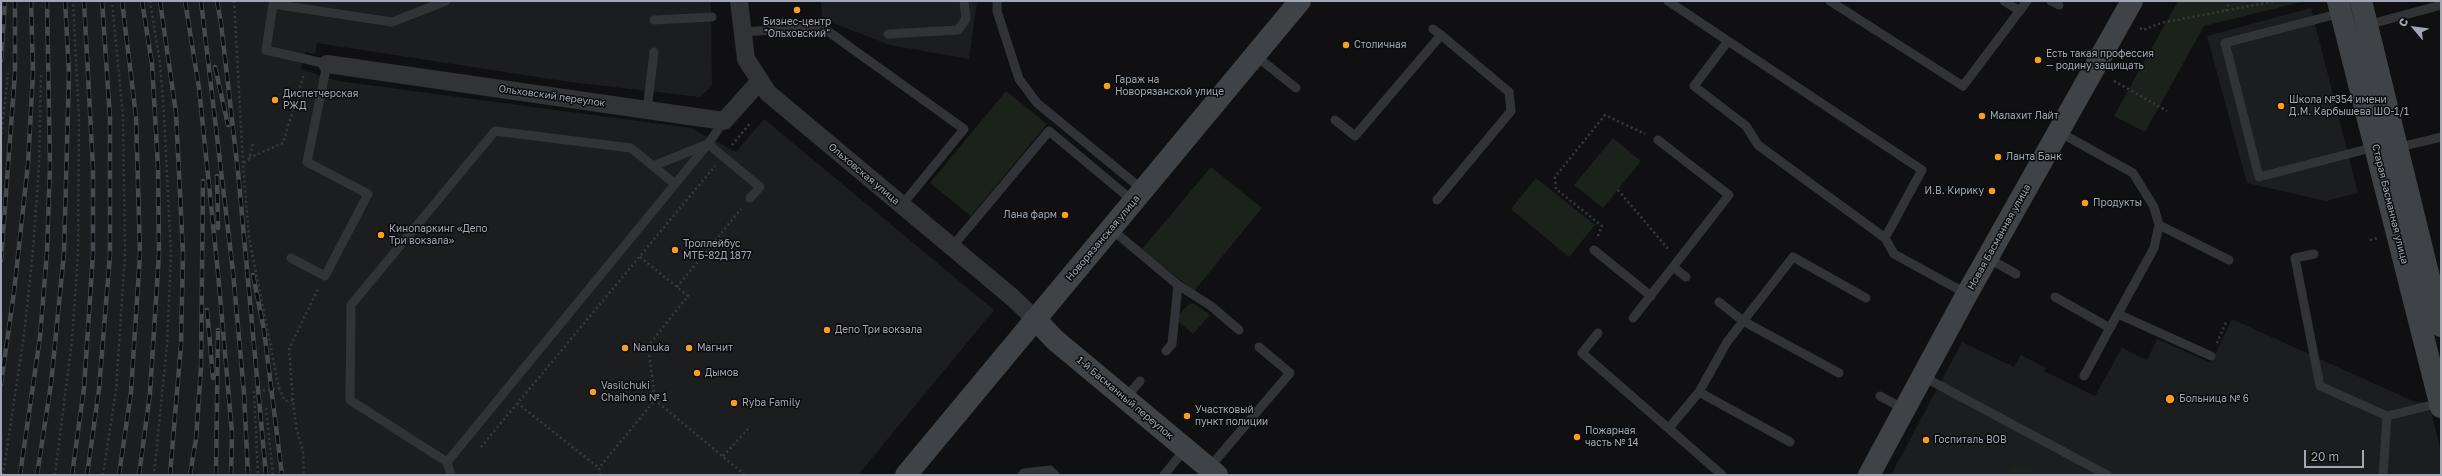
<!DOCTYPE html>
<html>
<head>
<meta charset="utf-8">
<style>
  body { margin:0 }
  #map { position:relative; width:2442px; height:476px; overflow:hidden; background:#101012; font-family:"Golos Text",sans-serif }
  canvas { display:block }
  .frame { position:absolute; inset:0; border:2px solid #a1a8b4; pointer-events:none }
  .north { position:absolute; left:2394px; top:8px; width:40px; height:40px; -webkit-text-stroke:3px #0b0c0d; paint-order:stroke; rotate:298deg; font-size:11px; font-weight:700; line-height:16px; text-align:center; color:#a1a8b4 }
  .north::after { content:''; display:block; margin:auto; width:14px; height:18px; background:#a1a8b4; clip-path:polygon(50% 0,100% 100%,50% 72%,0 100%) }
  .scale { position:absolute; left:2304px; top:450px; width:60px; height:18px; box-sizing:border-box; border:2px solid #a1a8b4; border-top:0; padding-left:5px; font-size:12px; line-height:14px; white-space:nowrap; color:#a1a8b4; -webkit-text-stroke:3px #0b0c0d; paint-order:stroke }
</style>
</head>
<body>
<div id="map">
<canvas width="2442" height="476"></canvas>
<div class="frame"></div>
<div class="north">С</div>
<div class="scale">20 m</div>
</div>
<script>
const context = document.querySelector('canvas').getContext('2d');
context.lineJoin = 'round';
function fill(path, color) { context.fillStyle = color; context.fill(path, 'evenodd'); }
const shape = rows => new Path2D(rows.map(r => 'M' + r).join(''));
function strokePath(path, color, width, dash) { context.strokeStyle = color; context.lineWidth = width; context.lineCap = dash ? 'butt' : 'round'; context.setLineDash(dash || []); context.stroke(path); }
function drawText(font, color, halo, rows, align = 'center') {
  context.font = font + ' "Golos Text",sans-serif'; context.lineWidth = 3; context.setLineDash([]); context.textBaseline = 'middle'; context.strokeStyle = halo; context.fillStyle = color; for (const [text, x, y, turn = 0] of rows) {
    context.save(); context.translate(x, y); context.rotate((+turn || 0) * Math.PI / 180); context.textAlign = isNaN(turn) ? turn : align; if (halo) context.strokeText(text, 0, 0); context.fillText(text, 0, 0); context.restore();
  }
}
fill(shape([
  [1,1,711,1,712,86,700,97,570,82,317,43,315,54,305,52,301,69,338,81,691,128,736,152,764,119,994,310,858,475,1,475],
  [821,1,977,1,969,59,890,45,822,19],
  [2311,8,2358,193,2326,201,2247,183,2207,36],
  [2232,319,2415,402,2429,402,2441,452,2441,475,1891,475,1962,342,2014,367,2021,355,2046,368,2044,371,2095,396,2122,348,2147,360,2157,339,2211,363]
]), '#1c1d1f');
fill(shape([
  [2178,1,2301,2,2204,26,2145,132,2114,116],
  [1006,91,1047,124,971,216,930,183],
  [1613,138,1641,161,1603,208,1574,185],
  [1211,167,1262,208,1194,291,1142,249],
  [1536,178,1595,225,1569,257,1511,209],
  [1193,303,1210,315,1193,334,1179,322,1178,316,1188,305],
  [2014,464,2035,471,2037,475,2003,475]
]), '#1b221b');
strokePath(shape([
  [150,1,160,63,164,114,171,254,167,345,154,475],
  [234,1,243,163],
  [2226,11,2230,1],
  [2140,28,2143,30,2161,23,2276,1],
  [2114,81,2167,111],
  [1,139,8,73],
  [253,144,249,159,243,164,249,237,279,388,254,392,258,475],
  [732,145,751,122],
  [249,158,283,143,304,74],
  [1618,190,1669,250],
  [1598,236,1602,226,1556,189,1555,177,1605,115,1645,134],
  [2370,240,2378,238],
  [640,257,688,296,648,346,655,400,745,475],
  [677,287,741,209],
  [2217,343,2227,320],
  [279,388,285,401,293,400,296,427,303,451,304,475],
  [293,400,289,349,318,289],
  [517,403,599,468],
  [266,408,273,475],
  [481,447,715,166],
  [723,456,748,429],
  [3,475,24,335,33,251,39,165,41,73],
  [55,475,72,340,78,254,79,119,73,1],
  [103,475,116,390,125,255,123,117,112,1],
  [600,475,599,468,655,400]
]), '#373a3e', 2.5, [2, 3]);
strokePath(shape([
  [997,1,997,11,1019,79,1037,103,1143,190],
  [1668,1,1728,41],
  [1830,1,1963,86,2027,1],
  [2004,1,2020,11],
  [2051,1,2059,5],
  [2341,13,2225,43,2259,177,2375,147],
  [654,20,712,17],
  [2367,25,2441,5],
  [741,32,822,27,964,129,902,205],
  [888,34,958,30,966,19,964,1],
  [1255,55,1296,88],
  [647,110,654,52],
  [1335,120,1355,136,1441,35,1433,29],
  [2059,132,2133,173,2154,207,2159,225,2154,248,2110,328],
  [1658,140,1729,195,1673,267,1686,277],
  [2396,148,2441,137],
  [653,166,708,144,760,187,750,198],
  [1437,200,1511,111,1509,92,1441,35],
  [2159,225,2229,260],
  [1110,228,1178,285,1172,344,1166,351],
  [1885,238,1922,170,1728,41,1694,86,1746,126,1758,145,1885,238,1894,254,1967,294],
  [952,247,1049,131,1133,201],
  [1594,250,1651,296],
  [2314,254,2295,258,2320,386,2387,416],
  [291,258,325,276,368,194,307,162,327,64,266,50,273,4,392,22,446,1],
  [1988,258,2016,274],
  [1178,285,1211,306,1239,330],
  [2055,297,2110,328,2084,376],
  [1719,302,1743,321,1839,373],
  [2118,314,2211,356],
  [1633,318,1673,267],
  [1598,333,1582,353,1722,475],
  [1922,376,2107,475],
  [1880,396,1904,409],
  [1125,399,1140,381],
  [1669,428,1699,392],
  [1790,442,1699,392,1727,342,1793,257,1866,298],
  [447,462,708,144,724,121],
  [1209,468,1290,373,1259,347],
  [451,475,447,462,350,400,351,305,495,131,631,148,675,184],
  [1022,475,1024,473,1050,470,1055,475],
  [1164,475,1185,449],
  [2383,475,2387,416,2440,403]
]), '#313337', 9);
strokePath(shape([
  [739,1,746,59,768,93,1013,298,1035,319],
  [327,64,724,121,759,82]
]), '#313337', 18);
strokePath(shape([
  [2338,1,2441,407],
  [2361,1,2441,326],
  [1035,319,1055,340,1217,475],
  [906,475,1300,1],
  [1869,475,1967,294,2132,1]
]), '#3f4247', 22);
const rail = shape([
  [160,1,176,113,183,253,181,345,170,475],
  [185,1,199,88,218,273,232,433,231,475],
  [201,1,233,272,244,393,248,475],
  [217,1,221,23,238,172,266,475],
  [1,60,5,1],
  [215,67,228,125],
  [217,176,218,228],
  [1,260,15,73,15,1],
  [253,275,264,330,282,475],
  [207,310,213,378],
  [1,384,14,292,28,164,33,73,31,1],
  [20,475,40,337,47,252,50,166,47,1],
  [37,475,51,384,64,253,69,73,65,1],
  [72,475,84,388,93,254,93,168,84,1],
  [87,475,99,389,110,255,110,118,102,1],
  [119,475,131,392,140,254,136,117,122,1],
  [139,475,150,393,159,254,158,167,152,64,142,1],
  [190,475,196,439,201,367,203,181],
  [216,475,218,330]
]);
strokePath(rail, '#46494e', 4.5);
strokePath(rail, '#0b0c0d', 3, [9]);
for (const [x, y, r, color] of [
  [797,10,4,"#fb9e1f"],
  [1346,45,4,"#fb9e1f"],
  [2038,60,4,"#fb9e1f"],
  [1107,86,4,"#fb9e1f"],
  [275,100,4,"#fb9e1f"],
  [2281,106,4,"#fb9e1f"],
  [1982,116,4,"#fb9e1f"],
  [1998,157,4,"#fb9e1f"],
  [1992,191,4,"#fb9e1f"],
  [2085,203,4,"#fb9e1f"],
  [1065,215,4,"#fb9e1f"],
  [381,235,4,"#fb9e1f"],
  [675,250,4,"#fb9e1f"],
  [827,330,4,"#fb9e1f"],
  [625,348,4,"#fb9e1f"],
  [689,348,4,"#fb9e1f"],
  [697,373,4,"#fb9e1f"],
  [593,392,4,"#fb9e1f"],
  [2170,399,5,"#fb9e1f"],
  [734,403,4,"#fb9e1f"],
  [1187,416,4,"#fb9e1f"],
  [1577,437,4,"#fb9e1f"],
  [1926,440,4,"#fb9e1f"]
]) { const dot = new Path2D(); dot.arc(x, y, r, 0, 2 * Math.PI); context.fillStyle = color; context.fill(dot); strokePath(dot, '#0b0c0d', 1.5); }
drawText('10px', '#a1a8b4', '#0b0c0d', [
  ["Бизнес-центр",797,22,"center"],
  ["\"Ольховский\"",797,34,"center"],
  ["Столичная",1354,45],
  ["Есть такая профессия",2046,54],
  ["— родину защищать",2046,66],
  ["Гараж на",1115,80],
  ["Новорязанской улице",1115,92],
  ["Диспетчерская",283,94],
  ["РЖД",283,106],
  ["Школа №354 имени",2289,100],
  ["Д.М. Карбышева ШО-1/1",2289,112],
  ["Малахит Лайт",1990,116],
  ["Ланта Банк",2006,157],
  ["И.В. Кирику",1984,191,"right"],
  ["Продукты",2093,203],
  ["Лана фарм",1057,215,"right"],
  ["Кинопаркинг «Депо",389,229],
  ["Три вокзала»",389,241],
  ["Троллейбус",683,244],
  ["МТБ-82Д 1877",683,256],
  ["Депо Три вокзала",835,330],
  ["Nanuka",633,348],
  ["Магнит",697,348],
  ["Дымов",705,373],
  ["Vasilchuki",601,386],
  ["Chaihona № 1",601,398],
  ["Больница № 6",2179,399],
  ["Ryba Family",742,403],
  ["Участковый",1195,410],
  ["пункт полиции",1195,422],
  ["Пожарная",1585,431],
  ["часть № 14",1585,443],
  ["Госпиталь ВОВ",1934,440]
], 'left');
drawText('10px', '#a1a8b4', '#0b0c0d', [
  ["Ольховский переулок",552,96,8],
  ["Ольховская улица",864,174,40],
  ["Старая Басманная улица",2390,204,76],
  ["Новая Басманная улица",1999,237,-61],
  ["Новорязанская улица",1103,238,-50],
  ["1-й Басманный переулок",1125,398,40]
]);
</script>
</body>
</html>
